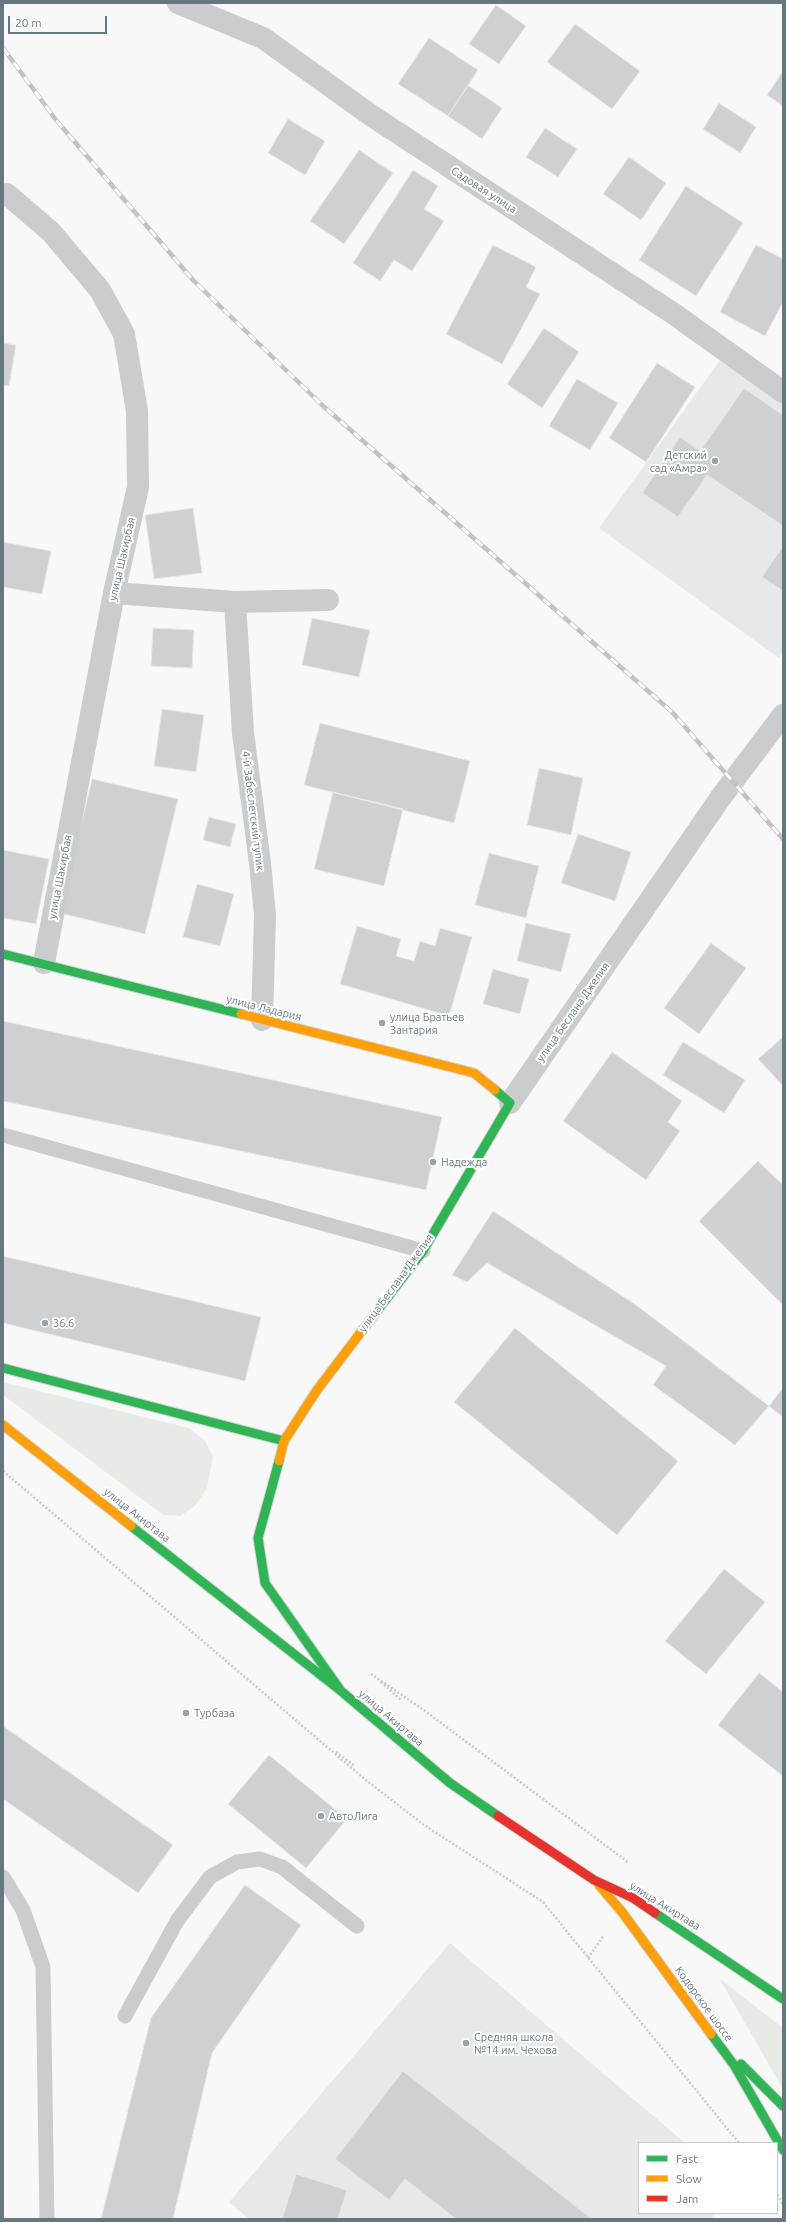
<!DOCTYPE html>
<html>
<head>
<meta charset="utf-8">
<style>
  body { margin:0 }
  #map { position:relative; width:786px; height:2222px; overflow:hidden; background:#f8f8f8; font-family:Ubuntu,sans-serif }
  canvas { display:block }
  .frame { position:absolute; inset:0; border:4px solid #657780; pointer-events:none }
  .legend { position:absolute; left:638px; top:2142px; width:140px; height:72px; box-sizing:border-box; background:#fff; border:1px solid #c1c9cc; margin:0; padding:5px 7px; list-style:none; font-size:12px; color:#657780 }
  .legend li { display:flex; align-items:center; gap:8px; height:20px }
  .legend b { width:20px; border:1px solid #c1c9cc }
  .scale { position:absolute; left:8px; top:16px; width:99px; height:18px; box-sizing:border-box; border:2px solid #657780; border-top:0; padding-left:5px; font-size:12px; line-height:14px; white-space:nowrap; color:#657780; -webkit-text-stroke:3px #fff; paint-order:stroke }
</style>
</head>
<body>
<div id="map">
<canvas width="786" height="2222"></canvas>
<div class="frame"></div>
<ul class="legend">
<li><b style="height:5px;background:#30b455"></b>Fast</li>
<li><b style="height:5px;background:#ff9f0a"></b>Slow</li>
<li><b style="height:5px;background:#e5322d"></b>Jam</li>
</ul>
<div class="scale">20 m</div>
</div>
<script>
const context = document.querySelector('canvas').getContext('2d');
context.lineJoin = 'round';
function fill(path, color) { context.fillStyle = color; context.fill(path, 'evenodd'); }
const shape = rows => new Path2D(rows.map(r => 'M' + r).join(''));
function strokePath(path, color, width, dash) { context.strokeStyle = color; context.lineWidth = width; context.lineCap = dash ? 'butt' : 'round'; context.setLineDash(dash || []); context.stroke(path); }
function drawText(font, color, halo, rows, align = 'center') {
  context.font = font + ' Ubuntu,sans-serif'; context.lineWidth = 4; context.setLineDash([]); context.textBaseline = 'middle'; context.strokeStyle = halo; context.fillStyle = color; for (const [text, x, y, turn = 0] of rows) {
    context.save(); context.translate(x, y); context.rotate((+turn || 0) * Math.PI / 180); context.textAlign = isNaN(turn) ? turn : align; if (halo) context.strokeText(text, 0, 0); context.fillText(text, 0, 0); context.restore();
  }
}
fill(shape([
  [726,352,783,393,783,651,779,658,599,528],
  [450,1943,685,2143,639,2143,639,2213,716,2213,711,2219,249,2219,229,2202]
]), '#e7e9e8');
fill(shape([
  [3,1382,189,1428,205,1441,213,1457,207,1488,195,1506,180,1516,163,1515,3,1395],
  [719,1978,783,2028,783,2089]
]), '#e7eae5');
const building = shape([
  [496,5,526,26,499,64,469,44,496,5],
  [575,24,640,71,612,109,547,62,575,24],
  [429,38,478,70,448,116,398,84,429,38],
  [783,71,783,106,767,95,783,71],
  [468,85,502,108,482,139,448,116,468,85],
  [719,103,756,127,740,153,703,129,719,103],
  [288,119,325,141,305,175,268,153,288,119],
  [545,128,577,149,558,177,526,157,545,128],
  [359,150,393,173,344,244,310,221,359,150],
  [629,157,666,183,641,220,603,194,629,157],
  [413,170,438,186,424,209,444,221,412,271,394,260,380,281,353,263,413,170],
  [686,186,743,223,696,296,639,260,686,186],
  [493,245,536,267,526,287,540,294,502,364,446,334,493,245],
  [756,245,783,259,783,302,765,336,720,312,756,245],
  [544,328,579,352,542,408,507,384,544,328],
  [3,343,16,345,9,386,3,385,3,343],
  [657,363,695,387,646,462,609,438,657,363],
  [577,379,618,403,590,450,549,426,577,379],
  [744,388,783,415,783,526,707,475,678,517,642,493,680,437,700,451,744,388],
  [193,508,202,573,154,579,145,515,193,508],
  [3,542,51,551,42,594,3,587,3,542],
  [783,546,783,591,762,577,783,546],
  [312,618,370,630,359,677,302,665,312,618],
  [153,628,194,630,192,668,151,666,153,628],
  [162,709,204,715,196,772,154,766,162,709],
  [320,723,470,761,454,823,304,785,320,723],
  [539,768,583,778,571,835,527,825,539,768],
  [92,779,178,799,145,934,60,913,92,779],
  [333,792,403,809,384,886,314,869,333,792],
  [209,817,236,824,230,847,203,840,209,817],
  [578,834,631,852,615,901,561,883,578,834],
  [3,850,49,859,36,924,3,918,3,850],
  [489,853,539,866,526,918,475,905,489,853],
  [197,884,234,894,220,946,183,937,197,884],
  [526,923,571,934,561,972,517,961,526,923],
  [357,926,401,939,396,956,414,961,420,941,435,946,440,928,472,937,449,1016,340,984,357,926],
  [711,943,746,968,699,1034,664,1008,711,943],
  [493,969,529,979,520,1014,483,1004,493,969],
  [3,1021,442,1117,426,1190,3,1101,3,1021],
  [783,1037,783,1086,758,1059,783,1037],
  [683,1042,745,1080,724,1113,663,1075,683,1042],
  [612,1052,682,1101,668,1122,680,1131,646,1180,563,1121,612,1052],
  [758,1161,783,1185,783,1305,699,1221,758,1161],
  [493,1211,636,1305,769,1406,735,1445,653,1385,666,1366,487,1263,467,1282,452,1275,493,1211],
  [3,1256,261,1317,245,1381,3,1323,3,1256],
  [515,1328,678,1461,617,1535,454,1402,515,1328],
  [783,1388,783,1417,769,1406,783,1388],
  [724,1569,765,1602,706,1674,665,1641,724,1569],
  [759,1673,783,1692,783,1776,718,1725,759,1673],
  [3,1726,173,1845,138,1893,3,1799,3,1726],
  [269,1755,347,1819,306,1868,228,1804,269,1755],
  [245,1885,301,1925,212,2053,173,2219,101,2219,151,2018,245,1885],
  [403,2071,592,2219,456,2219,405,2179,389,2200,335,2159,403,2071],
  [296,2174,347,2190,338,2219,282,2219,296,2174]
]);
fill(building, '#ced0d1');
strokePath(building, '#e8e8e8', 1);
const fast = shape([
  [3,954,241,1014],
  [374,1315,423,1251,510,1103,495,1090],
  [3,1368,284,1441],
  [279,1461,258,1538,265,1583,341,1691],
  [131,1526,341,1691,450,1783,498,1816],
  [655,1913,783,1999],
  [711,2034,734,2065,783,2150],
  [741,2064,783,2106]
]);
const slow = shape([
  [241,1014,474,1073,495,1090],
  [3,1425,131,1526],
  [279,1461,284,1441,317,1390,374,1315],
  [599,1885,622,1912,711,2034]
]);
const jam = shape([
  [498,1816,594,1880,633,1898,655,1913]
]);
strokePath(fast, '#d4d5d5', 11);
strokePath(slow, '#d4d5d5', 11);
strokePath(jam, '#d4d5d5', 11);
strokePath(shape([
  [3,1471,367,1781,424,1825,543,1902,739,2143],
  [371,1674,421,1708,629,1863],
  [381,1682,401,1700],
  [336,1752,354,1765],
  [588,1958,604,1935],
  [777,2195,783,2204]
]), '#c8cacb', 2.5, [2, 2]);
strokePath(shape([
  [3,1135,423,1251],
  [3,1877,23,1910,43,1967,47,2219],
  [125,2016,177,1921,210,1877,237,1862,260,1859,282,1867,357,1926]
]), '#cbcccd', 15);
strokePath(shape([
  [178,3,263,38,372,116,674,314,783,392],
  [7,194,51,232,100,290,124,334,137,411,138,487,114,593,44,963],
  [114,593,235,602,328,600],
  [235,602,243,733,260,863,265,915,262,1020],
  [510,1103,721,797,783,715]
]), '#cbcccd', 22);
strokePath(fast, '#30b455', 9);
strokePath(slow, '#ff9f0a', 9);
strokePath(jam, '#e5322d', 9);
const rail = shape([
  [3,48,56,120,193,280,322,405,672,712,783,839]
]);
strokePath(rail, '#c0c2c3', 4.5);
strokePath(rail, '#fff', 3, [9]);
for (const [x, y, r, color] of [
  [715,461,4,"#98a4aa"],
  [382,1023,4,"#98a4aa"],
  [433,1162,4,"#98a4aa"],
  [45,1323,4,"#98a4aa"],
  [186,1713,4,"#98a4aa"],
  [321,1816,4,"#98a4aa"],
  [466,2043,4,"#98a4aa"]
]) { const dot = new Path2D(); dot.arc(x, y, r, 0, 2 * Math.PI); context.fillStyle = color; context.fill(dot); strokePath(dot, '#fff', 1.5); }
drawText('11px', '#657780', '#fff', [
  ["Садовая улица",484,190,33],
  ["улица Шакирбая",122,559,-77],
  ["4-й Забеслетский тупик",253,811,83],
  ["улица Шакирбая",60,877,-79],
  ["улица Ладария",264,1008,14],
  ["улица Беслана Джелия",573,1012,-55],
  ["улица Беслана Джелия",396,1283,-54],
  ["улица Акиртава",137,1515,38],
  ["улица Акиртава",391,1718,40],
  ["улица Акиртава",665,1906,32],
  ["Кодорское шоссе",704,2004,54]
]);
drawText('11px', '#657780', '#fff', [
  ["Детский",707,455,"right"],
  ["сад «Амра»",707,468,"right"],
  ["улица Братьев",390,1017],
  ["Зантария",390,1030],
  ["Надежда",441,1162],
  ["36.6",53,1323],
  ["Турбаза",194,1713],
  ["АвтоЛига",329,1816],
  ["Средняя школа",474,2037],
  ["№14 им. Чехова",474,2050]
], 'left');
</script>
</body>
</html>
